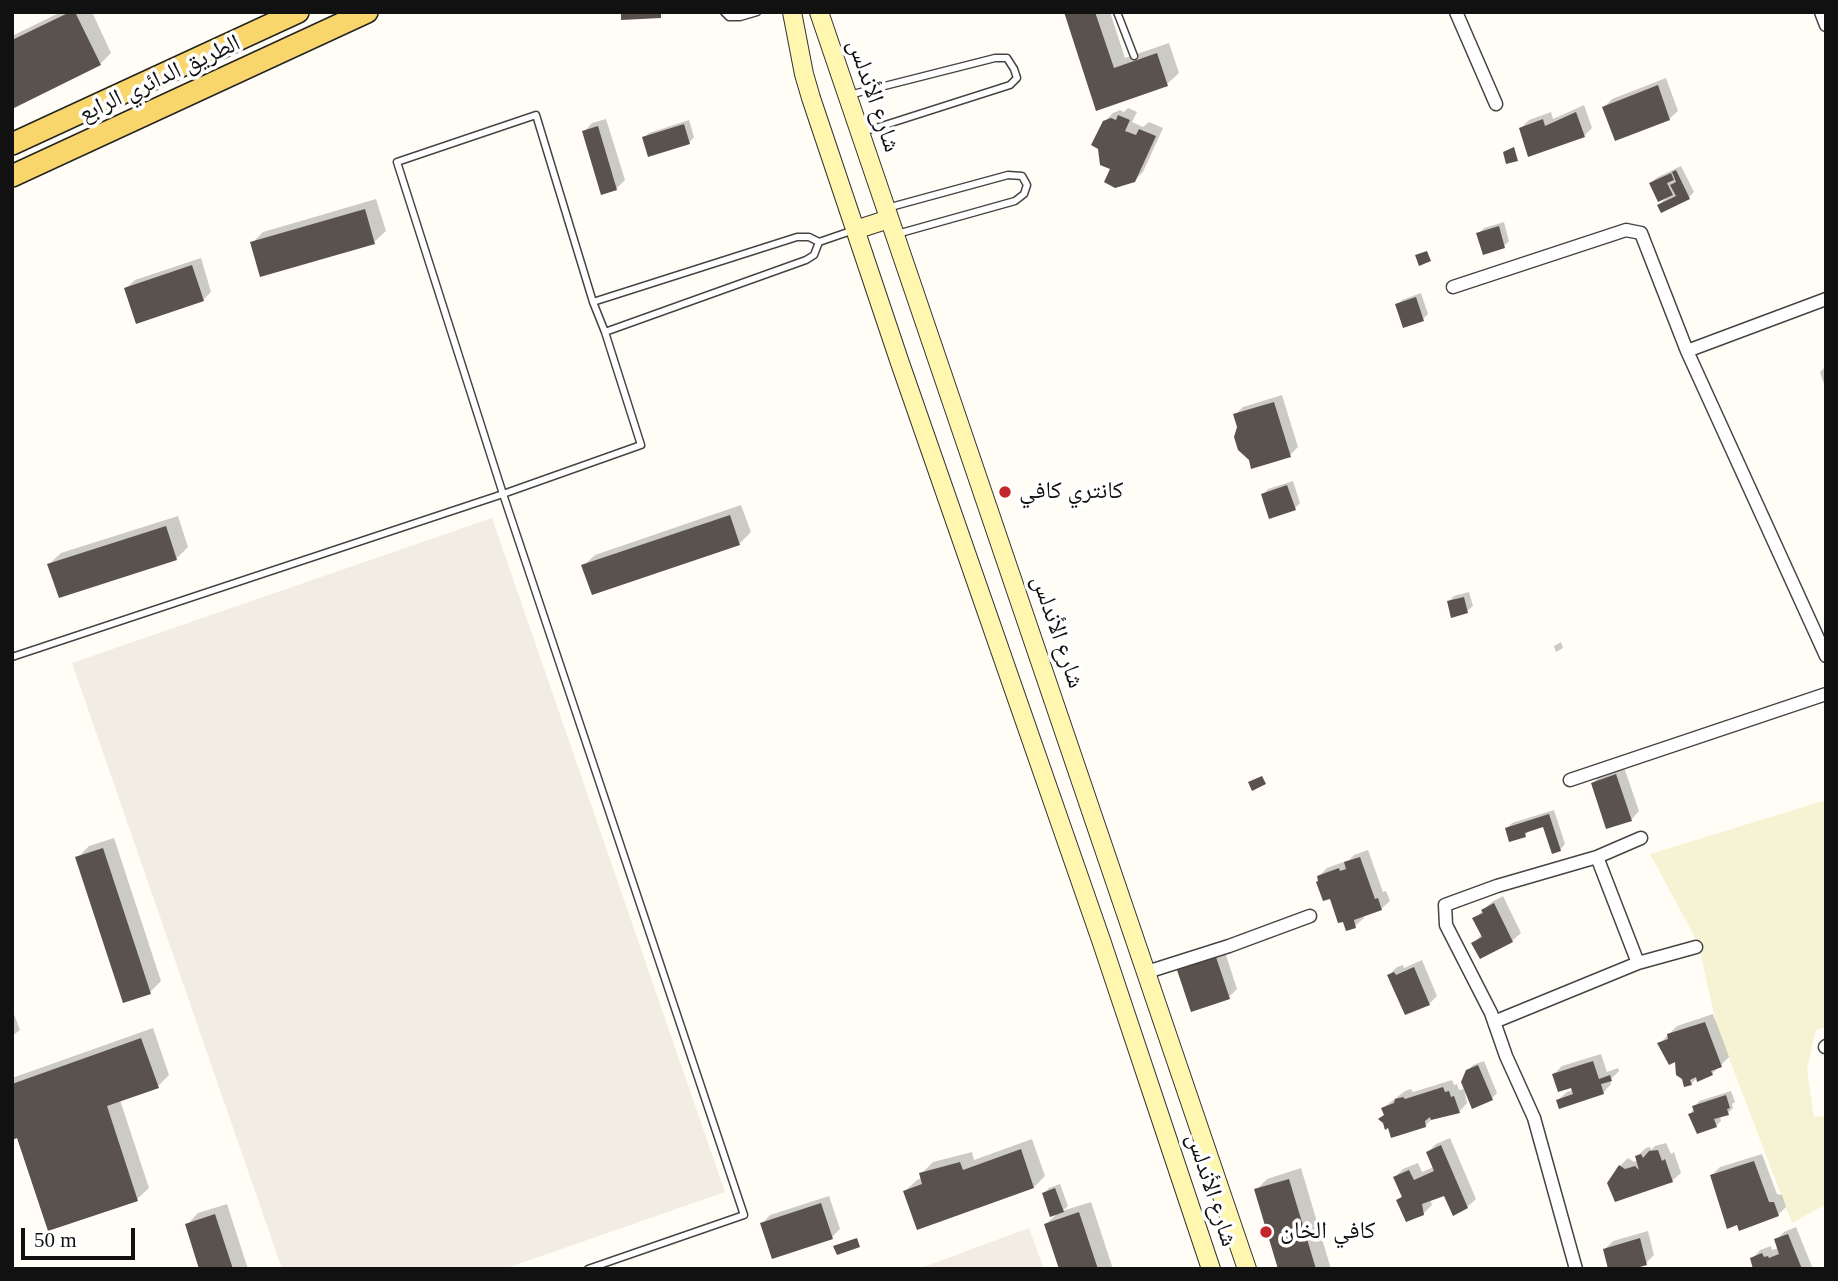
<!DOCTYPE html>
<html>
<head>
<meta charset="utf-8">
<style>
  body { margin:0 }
  #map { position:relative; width:1838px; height:1281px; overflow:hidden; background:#fffdf5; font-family:"Times New Roman",serif }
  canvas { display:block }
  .frame { position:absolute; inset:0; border:14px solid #111; pointer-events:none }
  .scale { position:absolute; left:21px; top:1228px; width:114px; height:32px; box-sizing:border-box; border:4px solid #111; border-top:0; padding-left:9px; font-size:21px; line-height:24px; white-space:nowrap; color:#111; -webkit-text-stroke:5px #fff; paint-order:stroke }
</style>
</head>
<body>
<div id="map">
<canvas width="1838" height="1281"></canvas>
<div class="frame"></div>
<div class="scale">50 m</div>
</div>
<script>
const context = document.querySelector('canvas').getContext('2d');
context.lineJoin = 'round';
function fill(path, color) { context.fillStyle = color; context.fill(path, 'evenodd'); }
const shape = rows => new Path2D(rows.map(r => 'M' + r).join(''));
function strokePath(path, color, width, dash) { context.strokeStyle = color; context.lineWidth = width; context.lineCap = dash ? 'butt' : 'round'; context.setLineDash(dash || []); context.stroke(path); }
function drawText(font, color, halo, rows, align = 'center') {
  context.font = font + ' "Times New Roman","Noto Naskh Arabic",serif'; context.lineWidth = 7; context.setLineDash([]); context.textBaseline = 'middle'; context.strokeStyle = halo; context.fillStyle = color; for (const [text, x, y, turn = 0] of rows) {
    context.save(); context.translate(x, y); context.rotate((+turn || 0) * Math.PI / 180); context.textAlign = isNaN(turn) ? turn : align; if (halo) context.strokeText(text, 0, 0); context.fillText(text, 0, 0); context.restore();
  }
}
fill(shape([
  [1826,800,1826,1027,1816,1030,1807,1069,1814,1117,1826,1116,1826,1204,1792,1223,1717,1027,1698,943,1650,854]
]), '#f6f3d4');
fill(shape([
  [492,518,725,1192,504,1269,282,1269,72,663],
  [1029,1228,1044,1269,918,1269]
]), '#f1ede2');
fill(shape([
  [61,12,92,12,111,53,100,64,12,107,12,36],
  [1066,12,1110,12,1125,58,1169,43,1179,73,1167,84,1097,108],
  [1666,78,1678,111,1669,119,1604,107,1612,99],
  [1584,105,1592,128,1584,136,1521,128,1529,120,1551,112,1553,119],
  [1128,108,1137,112,1132,122,1143,127,1149,122,1163,128,1143,172,1134,181,1112,168,1104,122,1113,113,1120,110,1124,112],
  [606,119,625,180,617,188,602,193,584,132,592,123],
  [689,120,694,137,689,143,644,138,649,133],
  [1681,166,1694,192,1689,197,1662,211,1659,205,1669,195,1651,183,1656,178],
  [376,199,386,231,374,242,252,243,263,232],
  [1504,222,1509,241,1504,246,1478,234,1484,228],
  [201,258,211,292,203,300,126,288,135,280],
  [1421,293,1428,314,1423,319,1397,305,1402,300],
  [1826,366,1826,384,1824,384,1820,372],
  [1282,395,1298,447,1290,455,1239,426,1235,415,1243,407],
  [1293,481,1300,503,1295,508,1263,495,1268,489],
  [741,505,751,532,739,544,583,566,595,555],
  [178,516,188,547,176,559,49,564,61,553],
  [1469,592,1473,606,1467,611,1449,601,1454,596],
  [1561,642,1563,648,1556,652,1554,646],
  [1624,767,1639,811,1631,820,1593,783,1601,775],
  [1554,810,1565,844,1560,850,1544,824,1531,829,1525,835,1507,828,1512,823],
  [114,838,161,981,150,992,77,858,89,846],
  [1368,850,1383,892,1386,891,1390,901,1381,909,1363,915,1364,918,1355,926,1331,897,1319,876,1327,868,1349,860,1354,855],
  [1503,896,1521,933,1512,941,1474,943,1482,934,1475,918,1492,902],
  [1223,946,1237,989,1229,997,1178,967],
  [1422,960,1437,996,1429,1004,1389,975,1397,967,1403,965,1404,968],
  [12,1009,20,1030,12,1036],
  [1713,1014,1729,1057,1712,1074,1698,1077,1691,1084,1677,1059,1660,1043,1677,1026],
  [153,1028,169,1075,158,1086,120,1100,149,1188,137,1199,18,1136,12,1138,12,1078],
  [1601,1054,1607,1072,1618,1068,1619,1071,1610,1080,1611,1084,1603,1093,1558,1100,1567,1092,1573,1090,1572,1086,1554,1074,1562,1066],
  [1484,1061,1497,1093,1492,1098,1467,1071,1473,1065],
  [1452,1080,1454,1085,1457,1084,1459,1090,1464,1089,1467,1103,1459,1112,1433,1118,1425,1126,1386,1115,1383,1108,1405,1091,1411,1089,1413,1092],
  [1731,1091,1735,1102,1732,1104,1733,1108,1728,1113,1720,1116,1721,1121,1716,1126,1690,1114,1699,1101],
  [1450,1138,1476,1199,1467,1207,1445,1194,1430,1199,1432,1205,1423,1214,1398,1200,1403,1195,1395,1177,1403,1169,1418,1163,1422,1172,1434,1167,1428,1152,1436,1144],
  [1032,1139,1045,1176,1034,1187,905,1191,917,1180,922,1178,921,1174,933,1162,972,1152,974,1160],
  [1666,1143,1671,1154,1674,1152,1681,1173,1672,1181,1616,1200,1620,1166,1628,1158,1634,1162,1638,1160,1637,1156,1646,1148,1650,1147,1651,1150,1655,1146],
  [1762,1154,1777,1194,1782,1195,1786,1207,1778,1215,1712,1175,1720,1167],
  [1301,1168,1331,1269,1280,1269,1256,1190,1267,1179],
  [1060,1184,1068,1206,1062,1211,1091,1202,1113,1269,1061,1269,1046,1224,1058,1213,1044,1193,1049,1188],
  [829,1196,840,1229,832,1237,762,1224,770,1215],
  [227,1204,248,1269,201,1269,187,1225,198,1213],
  [1796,1227,1813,1269,1751,1269,1754,1266,1752,1259,1760,1250,1771,1246,1772,1250,1779,1248,1776,1240,1784,1232],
  [1648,1231,1654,1255,1646,1263,1605,1249,1613,1241]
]), '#0003');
fill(shape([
  [70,12,75,12,101,65,12,109,12,40],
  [621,12,661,12,661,18,621,20],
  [1064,12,1095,12,1114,68,1157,53,1168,86,1096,111],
  [1658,85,1670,120,1615,141,1602,107],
  [1576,112,1585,137,1528,157,1519,128,1543,119,1545,126],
  [1118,115,1130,120,1125,131,1136,135,1139,129,1156,136,1135,182,1115,188,1104,182,1110,169,1100,165,1098,149,1091,145,1103,121,1111,118,1116,120],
  [684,124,690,144,648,157,642,137],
  [598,126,617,190,601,195,582,131],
  [1514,147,1518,161,1506,164,1503,152],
  [1676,170,1690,199,1661,213,1657,205,1676,196,1670,185,1676,182,1672,172],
  [1671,173,1674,180,1667,183,1673,195,1658,202,1649,183],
  [365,209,375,244,260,277,250,242],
  [1499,226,1505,248,1483,255,1476,233],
  [1427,251,1431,261,1419,266,1415,255],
  [192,265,204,301,136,324,124,288],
  [1416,297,1424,321,1403,328,1395,304],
  [1274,402,1291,457,1251,469,1249,460,1238,450,1234,437,1237,427,1233,414],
  [1287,485,1296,510,1269,519,1261,494],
  [730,515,740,545,592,595,581,565],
  [166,526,177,560,59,598,47,564],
  [1464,597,1468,613,1451,618,1447,601],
  [1616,774,1632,821,1606,829,1591,783],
  [1262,776,1266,784,1252,791,1248,782],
  [1549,814,1561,851,1552,854,1543,827,1525,833,1526,837,1509,842,1505,828],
  [103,848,151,994,123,1003,75,857],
  [1360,857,1375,899,1378,898,1382,910,1354,920,1356,928,1346,931,1343,922,1338,923,1330,899,1323,901,1316,882,1318,881,1317,876,1339,868,1340,871,1346,869,1344,862],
  [1494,903,1513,942,1480,959,1471,943,1482,937,1472,918,1483,913,1481,910],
  [1215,954,1230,999,1191,1012,1176,967],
  [1414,967,1430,1005,1405,1015,1387,975,1394,972,1396,975],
  [1705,1022,1722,1067,1711,1071,1713,1075,1697,1082,1696,1077,1690,1080,1692,1085,1684,1087,1682,1079,1676,1075,1675,1062,1669,1065,1657,1043,1668,1039,1667,1034],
  [141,1038,159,1088,107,1106,138,1201,48,1231,17,1138,12,1140,12,1084],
  [1593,1061,1599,1079,1610,1075,1612,1081,1601,1084,1604,1094,1559,1109,1556,1100,1573,1094,1571,1088,1558,1092,1552,1074],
  [1478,1065,1493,1100,1472,1109,1461,1082,1466,1070],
  [1443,1087,1445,1092,1449,1091,1451,1097,1454,1096,1460,1113,1431,1120,1430,1117,1425,1121,1426,1127,1391,1138,1388,1128,1385,1130,1383,1123,1378,1119,1384,1115,1381,1108,1394,1103,1395,1099,1403,1097,1405,1099],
  [1726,1095,1730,1108,1727,1109,1729,1115,1714,1119,1717,1127,1697,1134,1688,1114,1694,1112,1692,1106],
  [1441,1145,1468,1208,1453,1216,1444,1196,1422,1204,1424,1215,1406,1222,1396,1200,1402,1197,1393,1177,1409,1170,1414,1180,1434,1171,1426,1152],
  [1021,1149,1034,1188,917,1230,903,1191,922,1184,919,1173,960,1162,963,1170],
  [1658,1150,1662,1161,1665,1159,1673,1182,1615,1202,1607,1183,1619,1165,1625,1169,1635,1166,1639,1170,1635,1156,1641,1154,1643,1158,1649,1151],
  [1754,1161,1769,1202,1774,1202,1779,1216,1739,1231,1737,1225,1727,1229,1710,1175],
  [1289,1179,1316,1269,1278,1269,1254,1189],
  [1055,1188,1064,1212,1050,1217,1042,1193],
  [821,1203,833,1239,772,1259,760,1223],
  [1079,1212,1098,1269,1059,1269,1044,1224],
  [215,1214,233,1269,199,1269,185,1224],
  [1788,1234,1802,1269,1753,1269,1750,1258,1762,1253,1764,1257,1768,1256,1769,1258,1779,1254,1774,1239],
  [857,1238,860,1247,837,1255,833,1246],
  [1640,1238,1647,1265,1633,1269,1608,1269,1603,1249]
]), '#5a524d');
const lane = shape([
  [724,12,729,17,740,17,757,12],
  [1117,12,1134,56],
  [849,95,995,58,1007,58,1014,69,1017,78,1010,85,863,132],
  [887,208,1008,175,1022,176,1027,185,1024,194,1015,201,897,234],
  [593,302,797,237,809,237,819,242,854,230],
  [605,332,806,260,814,255,819,242],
  [12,657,503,494,641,445,605,332,593,302,536,115,397,162,503,494,744,1215,588,1269]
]);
const street = shape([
  [1456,12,1496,104],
  [1821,12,1826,25],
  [1453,287,1626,230,1641,233,1687,351,1826,656],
  [1687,351,1826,299],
  [1570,780,1826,694],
  [1638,963,1696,947],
  [1147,972,1229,946,1310,916],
  [1494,1022,1638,963,1597,857],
  [1825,1047,1826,1046],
  [1576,1269,1534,1118,1506,1056,1491,1013,1446,925,1445,905,1497,886,1597,857,1641,838]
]);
const secondary = shape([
  [792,12,804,74,811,98,900,363,1101,940,1211,1269],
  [819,12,1247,1269],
  [855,230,889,219]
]);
const primary = shape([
  [12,144,298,12],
  [12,176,367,12]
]);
strokePath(lane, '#444', 9);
strokePath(street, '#444', 15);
strokePath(secondary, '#333', 20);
strokePath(primary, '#222', 24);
strokePath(lane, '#fff', 6);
strokePath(street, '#fff', 12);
strokePath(secondary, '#fff6b0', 18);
strokePath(primary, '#f9d66b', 21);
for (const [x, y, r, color] of [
  [1005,492,7,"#c4262e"],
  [1266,1232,7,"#c4262e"]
]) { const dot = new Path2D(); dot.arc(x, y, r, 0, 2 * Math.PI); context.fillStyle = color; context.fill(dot); strokePath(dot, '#fff', 2.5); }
drawText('24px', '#111', '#fff', [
  ["الطريق الدائري الرابع",160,79,-25],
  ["شارع الأندلس",873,96,71],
  ["شارع الأندلس",1057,632,71],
  ["شارع الأندلس",1211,1190,72]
]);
drawText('24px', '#111', '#fff', [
  ["كانتري كافي",1019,492],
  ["كافي الخان",1280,1232]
], 'left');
</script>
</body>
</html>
